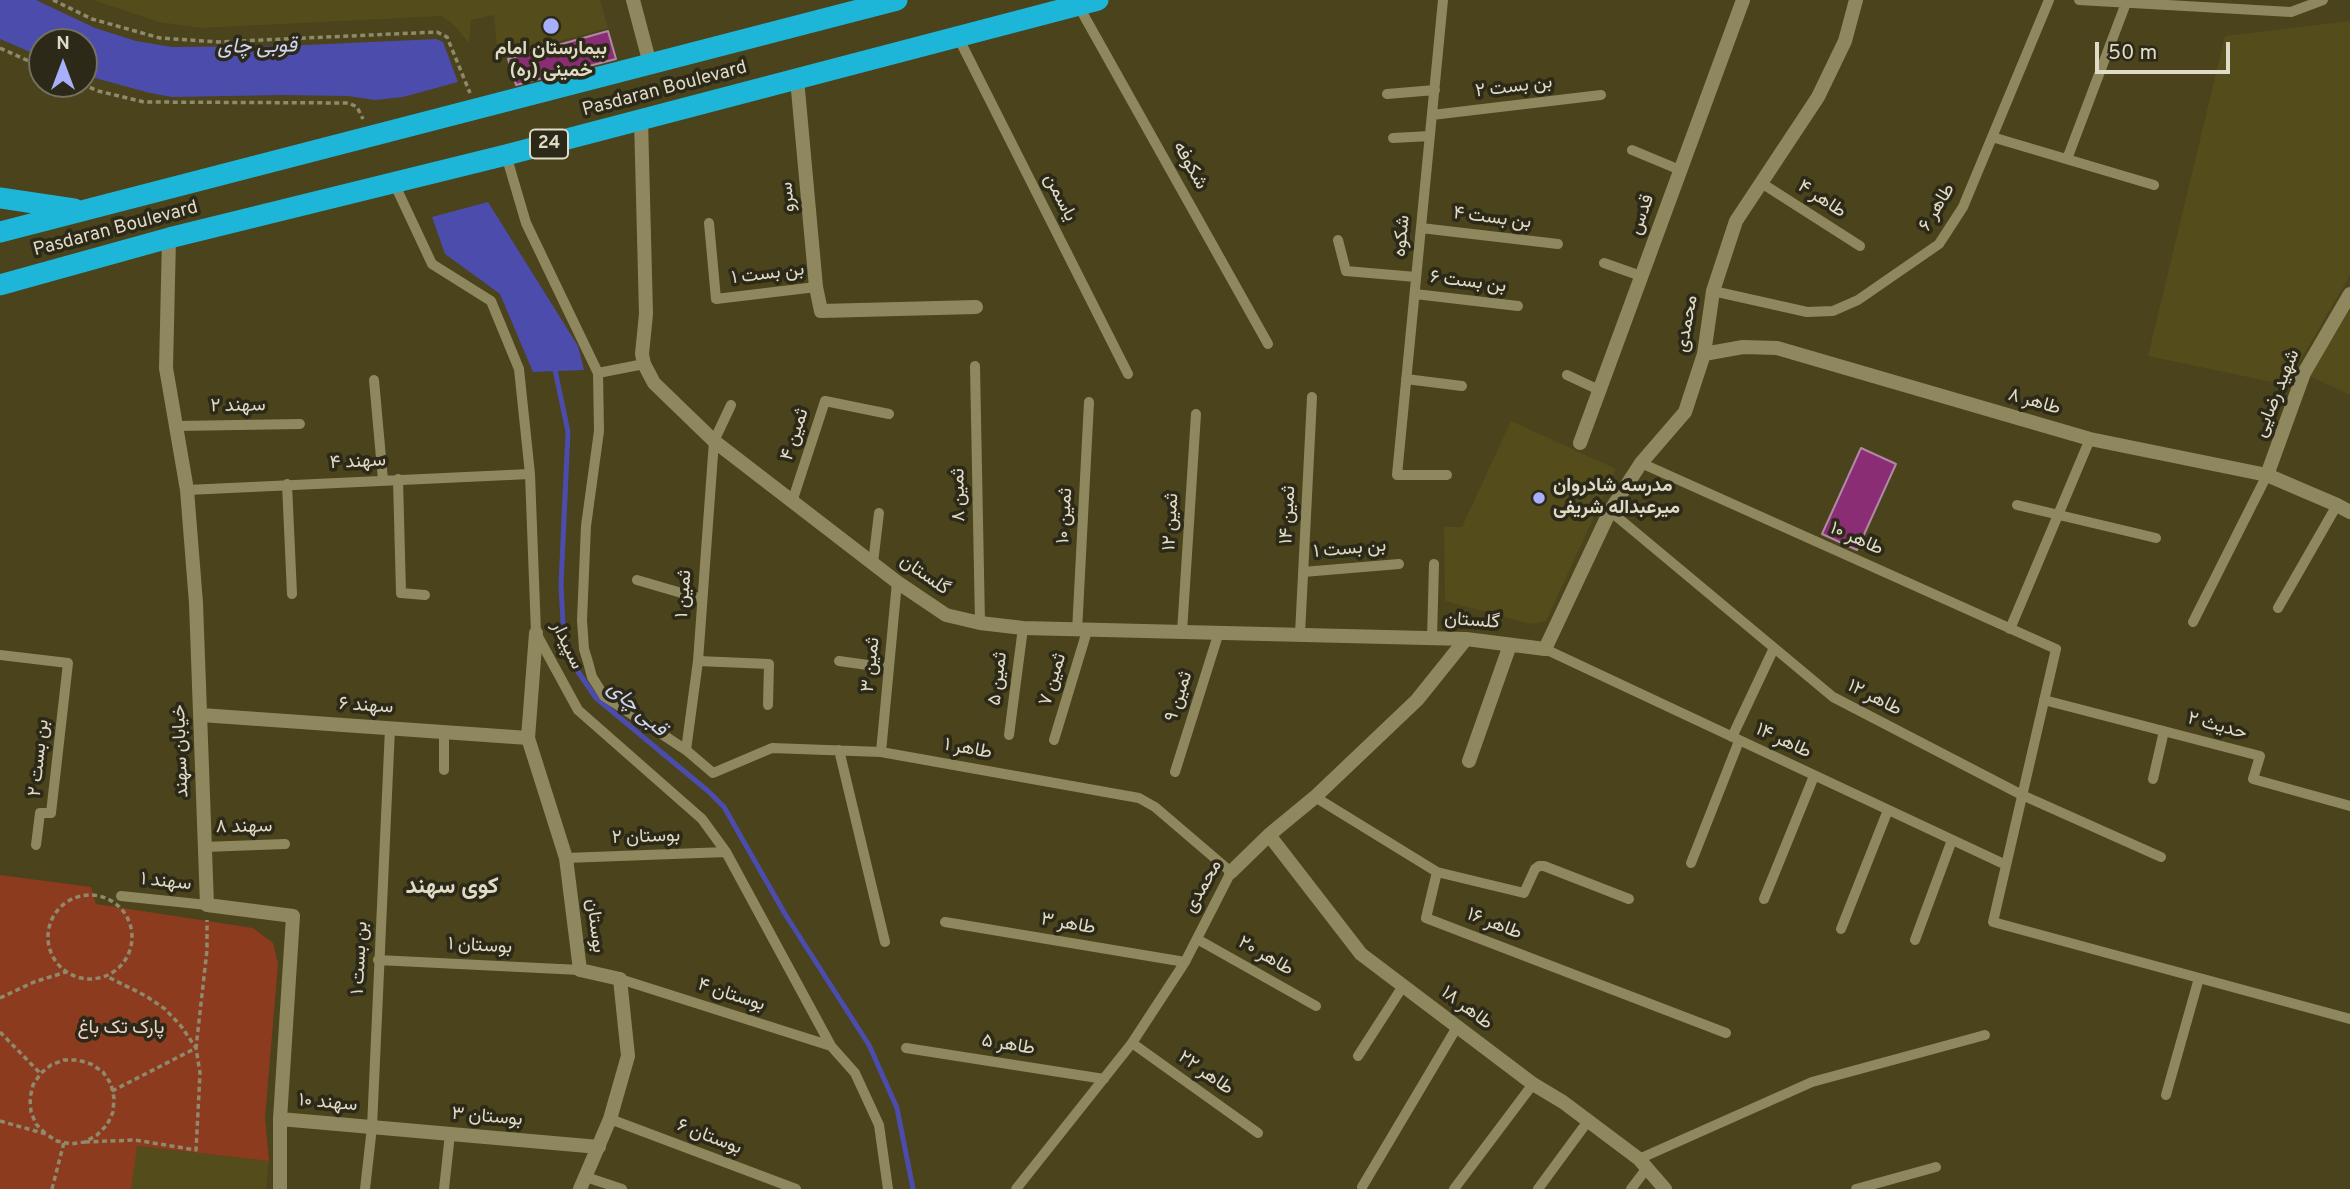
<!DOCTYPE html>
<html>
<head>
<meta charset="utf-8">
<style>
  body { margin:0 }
  #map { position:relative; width:2350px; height:1189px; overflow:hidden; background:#4a431c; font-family:Overpass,sans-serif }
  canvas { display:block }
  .north { position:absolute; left:28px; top:28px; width:70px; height:70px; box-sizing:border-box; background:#2c2919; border:2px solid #74705e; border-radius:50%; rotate:0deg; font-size:19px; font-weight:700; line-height:28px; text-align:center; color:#dfdbc6 }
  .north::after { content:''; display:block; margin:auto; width:24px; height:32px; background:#a8b0fc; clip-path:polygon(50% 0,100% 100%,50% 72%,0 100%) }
  .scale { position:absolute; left:2095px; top:42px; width:135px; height:32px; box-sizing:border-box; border:4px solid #dfdbc6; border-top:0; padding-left:9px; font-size:21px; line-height:24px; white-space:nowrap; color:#dfdbc6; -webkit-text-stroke:5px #2c2919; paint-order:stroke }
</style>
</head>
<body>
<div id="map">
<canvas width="2350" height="1189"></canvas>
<div class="north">N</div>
<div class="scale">50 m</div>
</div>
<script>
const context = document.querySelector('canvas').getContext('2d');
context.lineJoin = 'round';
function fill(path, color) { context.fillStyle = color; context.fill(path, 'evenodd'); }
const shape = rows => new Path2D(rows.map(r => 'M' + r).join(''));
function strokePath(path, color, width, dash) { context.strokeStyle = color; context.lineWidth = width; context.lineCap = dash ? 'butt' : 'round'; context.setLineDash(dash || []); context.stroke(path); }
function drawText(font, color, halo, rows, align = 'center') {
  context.font = font + ' Overpass,Vazirmatn,sans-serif'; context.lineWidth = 7; context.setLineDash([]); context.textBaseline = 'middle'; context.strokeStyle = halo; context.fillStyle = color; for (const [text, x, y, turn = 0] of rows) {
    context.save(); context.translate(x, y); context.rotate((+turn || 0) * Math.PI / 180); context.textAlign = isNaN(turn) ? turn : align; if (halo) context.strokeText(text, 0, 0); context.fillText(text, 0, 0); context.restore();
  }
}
fill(shape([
  [93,0,600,0,608,28,527,50,497,47,494,15,471,20,469,43,454,25,442,16,201,28,159,22],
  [2350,21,2350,275,2286,385,2148,356,2225,36],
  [2350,309,2350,395,2310,376],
  [1511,421,1616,469,1546,621,1531,624,1445,601,1444,527,1462,527],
  [135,1146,269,1161,266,1189,130,1189]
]), '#554c1c');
fill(shape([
  [0,875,91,887,96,904,253,928,273,943,278,964,265,1118,269,1161,137,1146,131,1189,0,1189]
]), '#8d3b1f');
fill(shape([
  [0,0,36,0,95,28,136,41,172,47,284,46,436,39,443,42,458,82,403,97,375,100,348,96,283,95,172,97,150,93,84,75,84,42,42,42,42,57,0,39],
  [488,202,578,346,584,370,533,372,500,294,445,254,432,217]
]), '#4c4cad');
strokePath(shape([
  [554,365,568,432,561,585,563,623,570,660,596,698,708,791,724,807,785,914,869,1045,897,1108,913,1189]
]), '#4c4cad', 5);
const building = shape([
  [608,31,616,59,516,85,508,59,608,31],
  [1861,448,1896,464,1857,550,1822,534,1861,448]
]);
fill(building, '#8b2d74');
strokePath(building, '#af89a3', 2);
strokePath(shape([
  [53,0,92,19,160,38,218,42,437,32,447,37,470,93],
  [0,48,42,67],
  [82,84,98,91,144,102,349,103,357,107,363,119],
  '48 937a42 42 0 1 1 84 0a42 42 0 1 1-84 0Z',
  [0,998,34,982,66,972],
  [0,1032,40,1073],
  [112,1091,196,1048,207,950,207,920],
  [0,1121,46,1134,57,1141,71,1144,85,1142,97,1135,107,1125,113,1112,114,1098,111,1084,103,1072,91,1064,78,1060,64,1060,51,1065,41,1073,33,1085,30,1098,31,1112,36,1124,46,1134],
  [85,1142,135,1140,196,1150,200,1073,196,1048,181,1026,165,1009,146,996,106,976],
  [52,1189,64,1142]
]), '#8f8a6b', 3.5, [5, 3.5]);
strokePath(shape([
  [1443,0,1397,475,1447,475],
  [2079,0,2291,12,2323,0],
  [1078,5,1268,344],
  [958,37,1128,374],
  [1387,94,1435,90],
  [1432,115,1601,95],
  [1992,137,2154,185],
  [1393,138,1430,136],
  [1632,150,1680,170],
  [506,155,526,223,598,373,599,431,586,526,582,620,584,649,588,662,592,677,604,696,686,750,713,773,772,748,881,752,1139,798,1155,807,1231,872,1185,962,1132,1043,1016,1189],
  [2067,159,2126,3],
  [394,183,432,264,491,301,519,369,530,474,536,633,578,710,702,819,726,852,831,1046,855,1073,879,1125,888,1189],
  [1763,184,1860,246],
  [709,223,716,299,816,287],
  [1421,228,1558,244],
  [1338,240,1346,271,1416,277],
  [1604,263,1641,276],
  [1713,291,1807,312,1833,311,1858,300,1939,244,1963,207,2049,0],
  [1415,294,1518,306],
  [975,366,980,623],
  [598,373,644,364],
  [1567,375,1599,390],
  [1406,379,1462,386],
  [374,380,383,480],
  [177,426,300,424],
  [1641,463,2056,649,1993,922,2350,1019],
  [398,479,401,593,425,595],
  [287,484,292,594],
  [187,490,530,474],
  [792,502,825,401,889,414],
  [2017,505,2156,538],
  [1610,511,1833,697,2022,795,2161,857],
  [873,563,879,513],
  [1303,572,1399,564],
  [637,580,702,599],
  [2278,608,2337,505],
  [2193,622,2267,475],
  [2010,629,2090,439],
  [1077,631,1089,402],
  [1182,632,1196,414],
  [1300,634,1312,397],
  [1432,639,1434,564],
  [1545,649,2006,865],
  [0,655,68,663,51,813,40,813,36,845],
  [698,661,769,664,768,705],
  [839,661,889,668],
  [2044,700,2260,756,2253,779,2350,806],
  [444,732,444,770],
  [1009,735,1023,628],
  [1732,737,1774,648],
  [1054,740,1087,631],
  [686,750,698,661,714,441,731,405],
  [839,750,885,942],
  [881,752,897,582],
  [1175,772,1219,632],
  [2153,779,2164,731],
  [1315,797,1437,872,1426,918,1726,1033],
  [204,847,285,844],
  [566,858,726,852],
  [1691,863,1739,741],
  [1437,872,1524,893,1535,869,1539,866,1544,866,1629,899],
  [121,896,207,905],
  [1764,899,1814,776],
  [945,922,1185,962],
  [1841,929,1888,810],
  [1197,939,1316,1006],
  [1915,940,1952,840],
  [378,960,580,970],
  [620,979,831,1046],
  [1132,1043,1258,1133],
  [906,1048,1104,1079],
  [1358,1056,1403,986],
  [2166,1095,2199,978],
  [610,1119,796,1189],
  [1639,1159,1812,1082,1985,1035],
  [586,1177,622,1189],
  [1362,1187,1457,1027],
  [365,1189,372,1127,390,728],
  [444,1189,450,1134],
  [1454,1189,1533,1084],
  [1538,1189,1588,1121],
  [1631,1189,1647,1168],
  [1856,1189,1936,1167]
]), '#8f885f', 10);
strokePath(shape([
  [633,0,650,64],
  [797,79,816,287,821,311,976,307],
  [641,119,646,314,642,354,644,364,654,383,714,441,897,582,946,615,980,623,1023,628,1466,639,1545,649,1610,511,1641,463,1685,412,1704,354,1713,291,1736,221,1818,97,1845,41,1856,0],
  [169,238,166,368,187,490,196,603,207,905,293,916,280,1119,280,1189],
  [1704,354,1743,347,1777,348,2090,439,2267,475,2337,505,2350,512],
  [1580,443,1743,0],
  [2267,475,2304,373,2350,294],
  [536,633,528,738,566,858,580,970,620,979,628,1056,610,1119,580,1189],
  [201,715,528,738],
  [1469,761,1510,645],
  [1269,835,1361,954,1533,1084,1563,1102,1639,1159,1665,1189],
  [1231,872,1269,835,1315,797,1417,700,1466,639],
  [280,1119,599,1147]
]), '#8f885f', 14);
strokePath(shape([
  [0,198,74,209],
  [0,232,897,0],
  [0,285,169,238,506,155,1098,0]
]), '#1db6d8', 21);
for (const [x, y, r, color] of [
  [551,26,9,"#a8b0fc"],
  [1539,498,7,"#a8b0fc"]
]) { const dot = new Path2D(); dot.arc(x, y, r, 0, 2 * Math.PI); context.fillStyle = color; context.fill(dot); strokePath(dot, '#2c2919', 2.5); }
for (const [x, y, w] of [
  [549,144,38]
]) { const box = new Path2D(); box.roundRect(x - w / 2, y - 14.5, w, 29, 5); context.fillStyle = '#2c2919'; context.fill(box); strokePath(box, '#dfdbc6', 2); }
drawText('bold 18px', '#dfdbc6', null, [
  ["24",549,144]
]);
drawText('bold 19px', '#dfdbc6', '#2c2919', [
  ["بیمارستان امام",551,50],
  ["خمینی (ره)",551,72],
  ["مدرسه شادروان",1553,487,"left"],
  ["میرعبداله شریفی",1553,509,"left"]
]);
drawText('19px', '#dfdbc6', '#2c2919', [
  ["بن بست ۲",1514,88,-7],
  ["Pasdaran Boulevard",665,90,-15],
  ["شکوفه",1189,166,61],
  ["سرو",789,197,-95],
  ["یاسمن",1059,198,63],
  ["طاهر ۴",1821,200,33],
  ["طاهر ۶",1938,208,-59],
  ["قدس",1643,215,-70],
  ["بن بست ۴",1492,219,7],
  ["Pasdaran Boulevard",116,230,-15],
  ["شکوه",1403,236,-84],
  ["بن بست ۱",768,275,-7],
  ["بن بست ۶",1468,283,7],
  ["محمدی",1688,324,-80],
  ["شهید رضایی",2278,394,-68],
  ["طاهر ۸",2034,403,16],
  ["سهند ۲",238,407,-1],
  ["ثمین ۴",796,435,-72],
  ["سهند ۴",358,463,-3],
  ["ثمین ۸",960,495,-91],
  ["ثمین ۱۴",1289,515,-87],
  ["ثمین ۱۰",1066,516,-87],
  ["ثمین ۱۲",1172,522,-87],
  ["طاهر ۱۰",1856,540,24],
  ["بن بست ۱",1350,550,-5],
  ["گلستان",924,576,35],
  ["ثمین ۱",685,594,-86],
  ["گلستان",1472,622,4],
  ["سپیدار",566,646,65],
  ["ثمین ۳",872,665,-84],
  ["ثمین ۵",999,679,-83],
  ["ثمین ۷",1054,680,-73],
  ["ثمین ۹",1180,697,-72],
  ["طاهر ۱۲",1874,699,27],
  ["سهند ۶",366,707,4],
  ["حدیث ۲",2217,727,15],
  ["طاهر ۱۴",1783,742,25],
  ["طاهر ۱",968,750,10],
  ["خیابان سهند",182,751,-92],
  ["بن بست ۲",40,758,-84],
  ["سهند ۸",244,828,-1],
  ["بوستان ۲",646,838,-2],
  ["سهند ۱",166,883,6],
  ["محمدی",1204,887,-60],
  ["طاهر ۳",1068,925,10],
  ["طاهر ۱۶",1494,925,21],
  ["بوستان",594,926,83],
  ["بوستان ۱",480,947,3],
  ["طاهر ۲۰",1265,957,30],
  ["بن بست ۱",361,958,-87],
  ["بوستان ۴",731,996,18],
  ["طاهر ۱۸",1466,1009,37],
  ["طاهر ۵",1008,1046,9],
  ["طاهر ۲۲",1205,1074,35],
  ["سهند ۱۰",328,1104,5],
  ["بوستان ۳",487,1118,5],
  ["بوستان ۶",709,1138,21]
]);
drawText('19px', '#efd1c7', '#2c2919', [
  ["پارک تک باغ",121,1029]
]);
drawText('italic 21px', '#d0d4ef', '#2c2919', [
  ["قوبی چای",257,48,-1],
  ["قبی چای",636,710,42]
]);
drawText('bold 23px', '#dfdbc6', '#2c2919', [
  ["کوی سهند",452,888]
]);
</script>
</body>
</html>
